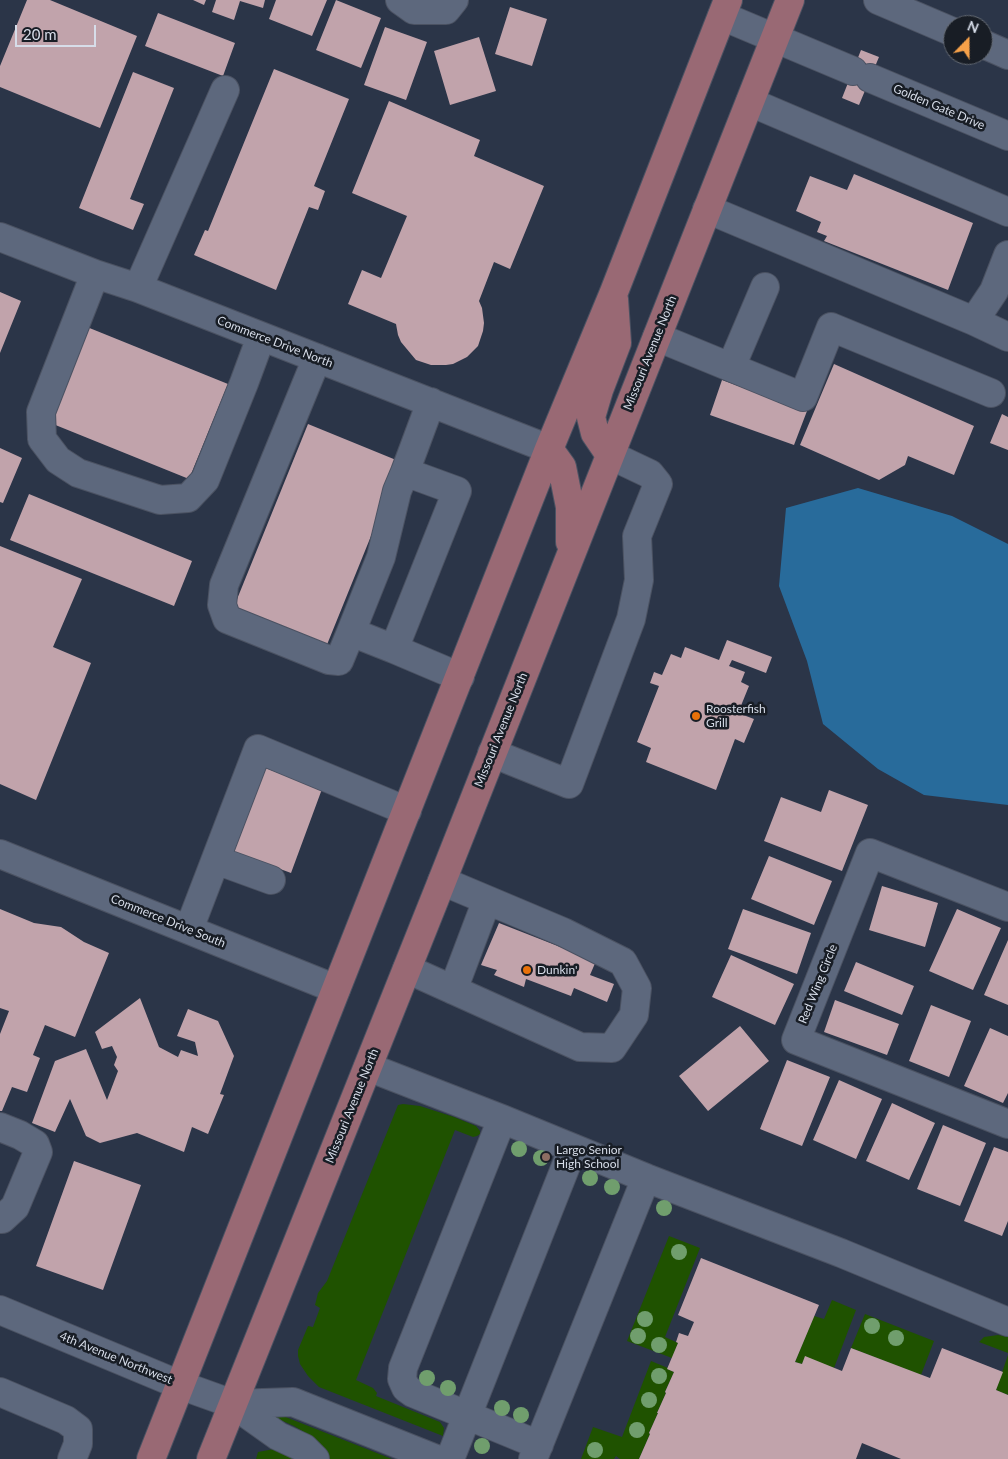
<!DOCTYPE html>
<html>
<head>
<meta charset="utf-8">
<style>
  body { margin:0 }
  #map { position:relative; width:1008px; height:1459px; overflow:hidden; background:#2b3548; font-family:Lato,sans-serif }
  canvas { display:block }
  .north { position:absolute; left:943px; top:15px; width:50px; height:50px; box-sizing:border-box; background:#181d25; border:1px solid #646a73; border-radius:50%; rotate:22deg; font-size:14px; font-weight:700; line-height:20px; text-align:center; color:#d7dde9 }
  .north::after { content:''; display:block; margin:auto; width:18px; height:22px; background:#f7a149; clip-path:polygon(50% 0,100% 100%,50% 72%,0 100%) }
  .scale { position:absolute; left:15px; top:25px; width:81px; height:22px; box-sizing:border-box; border:2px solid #d7dde9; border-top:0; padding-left:6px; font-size:15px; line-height:18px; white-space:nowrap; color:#d7dde9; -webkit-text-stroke:4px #181d25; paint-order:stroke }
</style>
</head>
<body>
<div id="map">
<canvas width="1008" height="1459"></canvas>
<div class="north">N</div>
<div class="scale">20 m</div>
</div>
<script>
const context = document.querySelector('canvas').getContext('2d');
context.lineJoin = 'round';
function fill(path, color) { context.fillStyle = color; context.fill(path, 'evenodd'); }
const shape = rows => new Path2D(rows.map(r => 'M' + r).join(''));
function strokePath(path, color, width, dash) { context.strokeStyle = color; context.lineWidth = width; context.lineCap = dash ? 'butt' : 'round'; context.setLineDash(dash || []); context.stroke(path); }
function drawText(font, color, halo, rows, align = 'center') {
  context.font = font + ' Lato,sans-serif'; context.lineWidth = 5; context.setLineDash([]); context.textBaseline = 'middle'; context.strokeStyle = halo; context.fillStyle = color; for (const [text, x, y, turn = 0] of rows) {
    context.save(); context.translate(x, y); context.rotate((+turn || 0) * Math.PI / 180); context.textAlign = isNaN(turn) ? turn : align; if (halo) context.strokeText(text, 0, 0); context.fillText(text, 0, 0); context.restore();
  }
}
fill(shape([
  [403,1104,420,1106,454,1117,476,1126,480,1131,480,1134,477,1136,473,1137,455,1130,356,1380,373,1388,377,1393,376,1396,440,1422,444,1428,443,1436,319,1387,308,1376,300,1364,298,1356,298,1350,308,1326,313,1327,320,1308,315,1305,318,1293,327,1281,398,1105],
  [669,1236,700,1248,665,1337,678,1343,672,1358,627,1341],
  [832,1300,856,1310,834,1368,805,1357,802,1364,795,1362,814,1316,824,1319],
  [865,1314,934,1341,921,1375,851,1348],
  [998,1335,1008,1337,1008,1353,979,1342,984,1337],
  [1008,1355,1008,1395,996,1390],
  [651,1361,668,1368,668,1369,674,1372,665,1392,666,1393,657,1413,658,1413,649,1433,650,1434,639,1459,620,1459,616,1456,614,1459,581,1459,593,1427,622,1437],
  [278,1414,392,1459,330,1459,323,1448,312,1437,294,1426,276,1418,275,1415],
  [274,1449,296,1459,256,1459,258,1452]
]), '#1f5200');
fill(shape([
  [858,488,952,516,1008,544,1008,805,924,795,878,769,823,724,807,661,779,586,786,508]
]), '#286b9b');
fill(shape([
  [27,0,50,0,137,36,100,128,0,87,0,66],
  [193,0,206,0,204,5],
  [216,0,265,0,263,8,240,1,234,20,212,12],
  [276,0,327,0,312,36,269,19],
  [336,0,381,18,361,68,316,50],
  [510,7,547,19,532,66,495,54],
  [158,13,235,43,223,76,145,46],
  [385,27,427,42,406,100,364,85],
  [479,37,496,91,450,105,434,51],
  [861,50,879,57,859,105,842,98],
  [274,69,349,99,314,186,325,191,318,210,309,207,276,290,194,255,205,230,208,231],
  [133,72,174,88,130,199,144,204,133,230,79,208],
  [389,101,480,140,474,156,544,186,510,269,494,262,479,301,482,308,484,323,483,331,478,346,467,357,453,364,446,365,431,365,416,360,401,342,398,335,396,324,348,304,362,270,381,278,407,216,352,193],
  [854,174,973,223,948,290,824,241,827,236,817,232,821,222,796,211,810,176,847,190],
  [0,292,21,301,0,353],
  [87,327,228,384,189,479,48,422],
  [834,364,974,426,954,475,908,456,905,465,879,480,800,445],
  [722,380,807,411,794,445,710,415],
  [1002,414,1008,417,1008,450,990,443],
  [308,424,401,462,324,652,231,614],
  [0,448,22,458,3,503,0,502],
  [29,494,192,561,174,606,10,540],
  [0,546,82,579,53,647,91,663,36,800,0,784],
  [727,640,772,657,766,673,732,660,729,666,745,672,741,682,749,686,738,713,754,719,744,743,735,739,716,790,646,762,651,748,637,742,659,686,650,683,654,672,662,675,671,654,681,658,685,647,719,660],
  [260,766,322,789,291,873,229,850],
  [829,790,868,805,842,871,764,841,781,797,821,812],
  [769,856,832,881,814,925,751,899],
  [882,886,938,903,925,947,869,930],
  [0,909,34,923,61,927,84,942,109,953,75,1037,45,1025,33,1055,40,1058,27,1092,12,1087,2,1111,0,1111,0,1034,9,1011,0,1008],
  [743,909,811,933,797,974,728,949],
  [957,909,1001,928,973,990,929,971],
  [499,923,596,961,590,975,614,984,607,1002,574,988,571,996,526,979,524,987,494,975,497,970,481,965],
  [1008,940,1008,1005,984,995],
  [731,955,794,984,775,1025,712,997],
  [856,962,914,986,902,1015,844,991],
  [140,998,159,1047,178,1057,181,1050,198,1056,195,1042,177,1036,188,1009,218,1021,234,1056,220,1094,224,1095,208,1134,192,1127,184,1152,137,1133,100,1143,86,1136,70,1099,55,1132,32,1123,55,1061,86,1049,107,1100,118,1071,114,1065,117,1057,112,1046,102,1049,95,1032],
  [835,1000,899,1024,887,1055,824,1032],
  [931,1005,971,1021,949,1077,909,1061],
  [740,1026,769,1061,708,1111,679,1076],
  [990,1028,1008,1036,1008,1093,1003,1103,964,1086],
  [787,1060,830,1077,802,1146,760,1129],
  [839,1080,882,1099,856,1159,813,1140],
  [892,1103,935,1123,909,1180,866,1161],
  [943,1125,986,1143,960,1206,917,1189],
  [994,1147,1008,1152,1008,1221,1002,1236,964,1221],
  [74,1161,141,1185,103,1290,36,1266],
  [701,1258,819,1305,795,1362,802,1364,805,1356,842,1371,851,1348,930,1378,942,1348,1003,1372,996,1390,1008,1395,1008,1459,901,1459,862,1443,856,1459,639,1459,650,1434,649,1433,658,1413,657,1413,666,1393,665,1392,674,1372,667,1369,678,1343,676,1342,679,1333,688,1336,694,1322,678,1315]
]), '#c1a3ab');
const minor = shape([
  [400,0,414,10,446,10,454,0],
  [878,0,953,32],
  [722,16,853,71],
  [983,44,1008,55],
  [870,78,1008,136],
  [750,102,1008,212],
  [707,209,974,321,994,291,1008,255],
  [0,237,95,274,138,288,549,449],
  [95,274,41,412,42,439,58,460,78,473,160,500,188,498,205,480,244,383,261,337],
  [138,288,225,90],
  [974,321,1008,337],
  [657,337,803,397,831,327,991,393],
  [317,358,224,585,222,605,227,619,329,660,339,661,351,632],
  [731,367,765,287],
  [405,472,457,491,394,649,351,632,381,557,397,491,405,472,431,402],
  [394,649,460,677],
  [492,753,569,784,631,619,639,580,637,536,658,484,650,474,610,455],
  [0,854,336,989],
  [216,860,271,880],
  [1008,907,870,853,796,1040,1008,1124],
  [189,929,258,749,407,811],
  [407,969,580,1047,612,1048,634,1015,637,988,623,962,563,932,442,881],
  [453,990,487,900],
  [368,1067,502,1119,646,1178],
  [502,1119,403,1368,402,1379,406,1388,413,1393,539,1445],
  [0,1127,20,1135,35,1144,38,1152,15,1207,2,1219,0,1219],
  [0,1310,180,1385,233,1404,278,1436,304,1448,315,1459],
  [0,1392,66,1420,78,1429,78,1444,72,1459],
  [233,1404,293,1402,436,1459],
  [450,1459,573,1148],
  [533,1459,646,1178,841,1253,1008,1322]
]);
const major = shape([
  [549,449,562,467,570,507,570,542],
  [610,455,595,433,591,417,599,390,617,343,614,299],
  [151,1459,549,449,614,292,728,0],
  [211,1459,442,881,790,0]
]);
strokePath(minor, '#4b5262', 30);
strokePath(major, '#4b5262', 30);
strokePath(minor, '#5d687d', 28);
strokePath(major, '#996974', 28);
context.fillStyle = '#709e6d';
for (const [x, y] of [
  [519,1149],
  [541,1158],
  [590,1178],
  [612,1187],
  [664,1208],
  [679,1252],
  [645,1319],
  [872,1326],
  [638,1336],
  [896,1338],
  [659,1345],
  [659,1376],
  [427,1378],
  [448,1388],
  [649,1400],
  [502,1408],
  [521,1415],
  [637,1430],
  [482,1446],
  [595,1450]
]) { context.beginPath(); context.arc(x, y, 8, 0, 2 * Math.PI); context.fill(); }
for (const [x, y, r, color] of [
  [696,716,5,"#e8710a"],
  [527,970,5,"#e8710a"],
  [546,1157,5,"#8d6e63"]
]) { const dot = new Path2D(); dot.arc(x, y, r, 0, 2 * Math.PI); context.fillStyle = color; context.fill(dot); strokePath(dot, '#181d25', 2); }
drawText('12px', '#d7dde9', '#181d25', [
  ["Golden Gate Drive",939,107,23],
  ["Commerce Drive North",275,342,21],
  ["Missouri Avenue North",650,353,-68],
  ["Missouri Avenue North",501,730,-68],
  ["Commerce Drive South",168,921,22],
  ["Red Wing Circle",818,984,-68],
  ["Missouri Avenue North",352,1106,-68],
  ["4th Avenue Northwest",116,1358,22]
]);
drawText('12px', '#d7dde9', '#181d25', [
  ["Roosterfish",706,709],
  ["Grill",706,723],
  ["Dunkin'",537,970],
  ["Largo Senior",556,1150],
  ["High School",556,1164]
], 'left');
</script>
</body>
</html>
